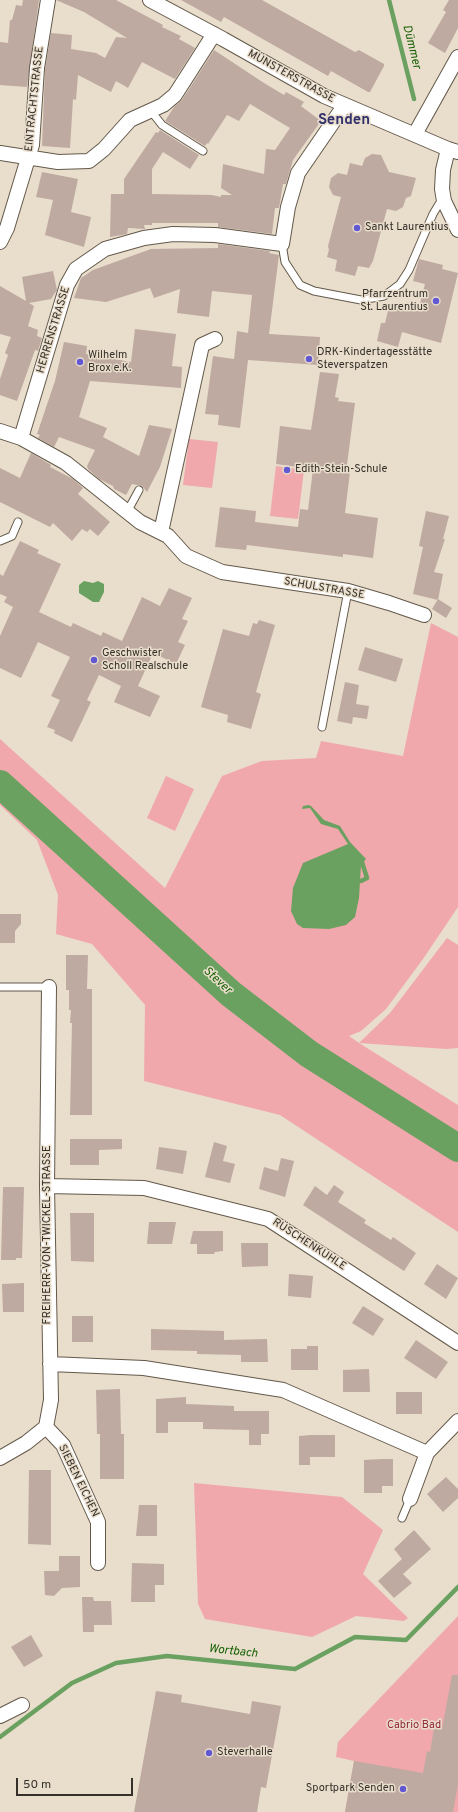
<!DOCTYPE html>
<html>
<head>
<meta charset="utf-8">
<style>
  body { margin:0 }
  #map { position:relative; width:458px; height:1812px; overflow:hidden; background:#e9ddcc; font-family:Overpass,sans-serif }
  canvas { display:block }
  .scale { position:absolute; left:16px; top:1778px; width:117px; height:18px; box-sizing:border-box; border:2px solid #353029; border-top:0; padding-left:5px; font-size:12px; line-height:14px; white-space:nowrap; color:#353029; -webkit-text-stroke:3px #e9ddcc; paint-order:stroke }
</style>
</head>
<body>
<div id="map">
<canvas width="458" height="1812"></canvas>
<div class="scale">50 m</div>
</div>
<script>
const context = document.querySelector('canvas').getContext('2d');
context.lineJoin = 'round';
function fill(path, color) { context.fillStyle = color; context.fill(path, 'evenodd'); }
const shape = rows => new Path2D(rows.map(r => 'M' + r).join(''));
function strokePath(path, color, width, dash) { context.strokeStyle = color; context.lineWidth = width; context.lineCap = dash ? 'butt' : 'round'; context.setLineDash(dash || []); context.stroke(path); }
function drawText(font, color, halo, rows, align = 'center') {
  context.font = font + ' Overpass,sans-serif'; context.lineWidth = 3; context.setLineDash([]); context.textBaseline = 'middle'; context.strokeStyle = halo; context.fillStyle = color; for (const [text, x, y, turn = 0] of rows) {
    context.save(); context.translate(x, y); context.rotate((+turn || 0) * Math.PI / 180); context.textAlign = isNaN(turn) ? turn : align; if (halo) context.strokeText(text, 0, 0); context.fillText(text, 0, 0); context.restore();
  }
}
fill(shape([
  [189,439,218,442,212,488,183,485],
  [276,466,304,470,298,519,270,516],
  [431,623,458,637,458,907,423,959,386,1009,361,1031,349,1036,359,1043,390,1013,447,938,458,945,458,1048,446,1049,359,1043,458,1105,458,1232,280,1115,144,1081,145,1005,92,944,56,934,58,895,37,840,0,805,0,739,165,888,222,776,262,761,316,758,321,741,403,756],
  [166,776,194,789,175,831,147,818],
  [194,1483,342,1497,383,1530,363,1574,408,1618,404,1621,356,1616,312,1637,205,1619,198,1604],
  [458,1616,458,1812,345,1812,354,1761,336,1757,338,1742]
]), '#f0a8ac');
fill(shape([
  [84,581,93,583,98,581,104,584,104,592,99,602,93,602,79,593,79,585],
  [308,805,311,806,324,820,340,826,350,842,366,859,361,865,359,898,355,917,346,925,329,929,303,928,297,924,291,911,293,888,303,863,348,844,338,829,321,824,310,808,302,809,303,806]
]), '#6aa161');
strokePath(shape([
  [389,0,414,99],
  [361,859,367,878,361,881],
  [0,1737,72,1683,116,1663,167,1656,295,1669,355,1637,406,1640,458,1587]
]), '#6aa161', 4.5);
strokePath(shape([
  [0,784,231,994,309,1054,458,1148]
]), '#6aa161', 28);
fill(shape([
  [23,0,39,0,27,87,0,85,0,42,8,43,10,20,12,20,16,5,22,6],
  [56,0,116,0,163,25,162,27,181,36,179,39,195,48,175,79,142,62,128,88,116,81,111,92,78,75,76,100,73,99,70,148,42,146,45,69,51,33,72,35,71,49,96,53,105,58,116,37,127,38,84,12],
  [181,0,262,0,355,52,359,50,384,64,384,66,370,92,368,92,331,71,328,76,224,17,221,22],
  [449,0,458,0,458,28,445,53,428,43,446,12,443,10],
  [214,50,264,83,284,95,286,92,304,102,301,106,321,121,293,160,286,184,283,184,279,208,275,208,272,234,218,227,218,223,152,223,152,225,144,225,145,229,128,228,127,234,110,237,111,194,124,194,124,179,156,132,158,133,160,130,199,155,190,169,163,152,152,169,152,194,212,195,221,197,221,195,232,195,221,188,223,164,264,174,266,149,275,150,290,128,250,104,239,121,227,115,208,144,207,143,205,146,165,121,174,107,182,100],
  [372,154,381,155,389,172,416,178,411,196,406,198,403,207,396,211,387,209,373,261,369,268,358,266,355,276,335,271,337,260,327,257,329,250,328,246,341,197,333,195,329,187,331,178,338,173,347,175,350,163,362,166,365,158],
  [42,172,78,179,71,212,91,217,84,247,45,235,53,200,36,197],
  [218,244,270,251,269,253,279,255,269,334,320,337,318,365,248,360,240,428,218,425,219,415,205,414,213,356,234,359,237,331,248,333,252,295,212,291,209,317,177,313,180,289,154,298,150,288,106,302,74,298,81,278,93,270,126,258,151,249,218,248],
  [419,259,443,265,442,269,458,273,441,343,402,332,398,347,377,341,381,323,385,323,390,303,418,311,425,284,413,281],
  [53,271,57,290,51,299,29,303,34,306,28,326,38,330,37,336,42,338,38,351,35,350,17,401,0,395,0,379,8,355,5,353,11,337,0,334,0,286,26,301,22,277],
  [135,329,176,334,172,366,182,367,181,388,90,381,79,417,107,428,103,437,139,456,149,425,172,429,160,467,147,492,142,486,132,484,126,495,114,489,113,486,99,479,88,469,87,466,95,450,59,437,54,447,38,438,40,435,37,434,55,381,64,342,87,346,86,354,131,362],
  [320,372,339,374,335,397,339,398,338,401,355,403,346,472,350,472,345,513,378,518,373,558,343,554,343,557,247,545,246,550,215,547,220,507,256,511,255,522,298,527,300,509,308,510,313,469,276,464,280,426,311,430],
  [31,453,51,465,50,467,73,479,83,488,78,494,110,522,98,536,90,529,87,532,82,529,72,541,53,523,50,527,0,502,0,468,20,478],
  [426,511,449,516,443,539,445,539,434,572,443,574,438,600,413,594,423,547,419,546],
  [20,541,39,550,37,553,61,564,39,612,71,627,73,623,101,636,103,632,122,641,142,597,160,606,169,588,192,598,182,619,188,621,178,642,185,645,176,664,153,653,138,686,160,696,150,717,114,702,121,686,99,675,87,700,91,702,72,742,54,733,55,730,47,727,60,700,51,696,70,657,38,642,21,678,0,668,0,636,13,607,4,602,7,597,0,594,0,574,3,576],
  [438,599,452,608,446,618,432,609],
  [259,620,275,625,256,692,261,694,251,729,227,722,228,715,201,707,223,629,249,636,253,623,257,624],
  [365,647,403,659,396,682,358,670],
  [345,682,359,685,356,704,369,706,367,719,353,717,352,724,337,721],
  [0,914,21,914,21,924,15,931,15,943,0,943],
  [66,955,88,955,87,989,92,989,92,1115,70,1115,72,1023,70,1023,71,1010,69,1010,69,990,66,990],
  [70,1139,122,1139,122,1149,99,1150,99,1165,70,1165],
  [214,1142,227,1146,223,1161,235,1164,230,1183,205,1177],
  [159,1147,187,1151,183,1174,156,1169],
  [281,1158,294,1161,285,1197,259,1189,264,1167,278,1171],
  [334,1185,344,1192,338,1202,366,1220,364,1223,391,1240,393,1237,416,1253,404,1271,303,1205,315,1186,327,1195],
  [3,1187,24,1187,22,1258,16,1258,16,1260,1,1260],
  [70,1213,94,1213,94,1262,71,1261],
  [149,1222,176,1222,172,1244,147,1244],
  [193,1231,223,1231,223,1251,215,1252,214,1254,197,1254,197,1244,190,1244],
  [241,1243,268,1243,268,1266,242,1267],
  [437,1264,458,1278,446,1299,424,1284],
  [289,1274,313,1276,311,1298,288,1296],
  [24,1283,24,1312,3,1312,2,1284],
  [363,1306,384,1319,373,1336,352,1323],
  [72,1316,93,1316,93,1342,72,1342],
  [151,1329,224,1331,224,1340,267,1339,268,1362,241,1362,241,1355,197,1354,197,1351,151,1350],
  [416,1340,448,1362,436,1379,404,1358],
  [307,1346,318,1346,318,1370,291,1370,291,1349,307,1349],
  [369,1369,370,1392,343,1392,343,1370],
  [120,1389,121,1434,124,1434,124,1479,100,1479,100,1434,97,1434,96,1390],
  [396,1392,422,1392,422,1414,396,1414],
  [186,1397,186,1404,234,1406,234,1411,269,1411,269,1434,261,1434,261,1445,249,1445,249,1430,203,1429,203,1422,168,1422,168,1433,156,1433,156,1399],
  [311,1435,335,1435,335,1457,310,1457,310,1465,299,1465,299,1436],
  [382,1459,393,1459,393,1486,382,1486,382,1493,364,1493,364,1460],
  [29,1470,51,1470,51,1545,28,1544],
  [446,1477,458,1489,458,1498,443,1512,427,1494],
  [139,1505,157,1505,157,1536,136,1536],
  [414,1530,431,1549,403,1574,412,1583,394,1598,378,1581,402,1559,394,1549],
  [59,1556,80,1556,80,1587,62,1588,54,1596,45,1595,44,1571,59,1571],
  [132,1563,164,1564,164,1585,155,1585,155,1602,131,1602],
  [82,1597,93,1597,94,1601,111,1601,112,1625,94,1625,94,1632,83,1632],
  [31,1635,43,1656,24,1667,11,1647],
  [452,1675,458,1675,458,1784,453,1812,345,1812,354,1761,423,1773,427,1751,430,1752,434,1728,442,1729],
  [156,1691,182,1695,181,1702,250,1714,252,1701,281,1706,266,1788,261,1787,257,1812,134,1812]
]), '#beaaa1');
const lane = shape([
  [151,111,162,125,203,151],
  [282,244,285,262,300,285,314,291,361,300,384,296,400,284,409,270,433,214,439,204,444,201],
  [127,512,139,490],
  [0,541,12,536,18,522],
  [322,727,348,591],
  [0,987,49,987],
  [402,1518,410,1499]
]);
const street = shape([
  [150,0,223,39,324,96,448,149,458,152],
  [415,134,458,57],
  [448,149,443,170,442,189,444,201,458,230],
  [0,153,58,162,89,161,104,149,130,120,163,105,175,95,214,34],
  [0,242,7,228,32,145,37,68,48,0],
  [0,431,21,438,66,463,140,522,168,536,186,556,222,572,348,591,389,603,424,615],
  [21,438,67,285,76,269,105,249,144,238,173,234,215,235,282,244,288,207,298,173,344,106],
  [161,532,202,345,215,339],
  [47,1186,144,1188,268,1219,458,1343],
  [50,1364,144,1368,283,1390,427,1453],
  [46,1427,63,1445,98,1522,98,1563],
  [0,1458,26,1443,46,1427,51,1400,47,1186,49,987],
  [410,1499,427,1453,458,1421],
  [0,1716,22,1705]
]);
strokePath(lane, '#63594a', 9);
strokePath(street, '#63594a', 16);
strokePath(lane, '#fff', 7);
strokePath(street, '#fff', 14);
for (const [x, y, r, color] of [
  [357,228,4,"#6259d2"],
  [436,301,4,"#6259d2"],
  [309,359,4,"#6259d2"],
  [80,362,4,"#6259d2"],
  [287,470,4,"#6259d2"],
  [94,660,4,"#6259d2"],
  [209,1753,4,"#6259d2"],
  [403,1789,4,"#6259d2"]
]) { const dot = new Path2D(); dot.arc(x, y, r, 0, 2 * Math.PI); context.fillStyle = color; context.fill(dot); strokePath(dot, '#e9ddcc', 1.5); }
drawText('11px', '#353029', '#e9ddcc', [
  ["MÜNSTERSTRASSE",291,77,29],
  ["EINTRACHTSTRASSE",35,99,-84],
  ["HERRENSTRASSE",54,330,-73],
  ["SCHULSTRASSE",324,589,10],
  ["FREIHERR-VON-TWICKEL-STRASSE",48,1235,-90],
  ["RÜSCHENKUHLE",309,1245,33],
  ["SIEBEN EICHEN",78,1481,64]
]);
drawText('11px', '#353029', '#e9ddcc', [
  ["Sankt Laurentius",365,228],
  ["Pfarrzentrum",428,295,"right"],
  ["St. Laurentius",428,308,"right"],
  ["DRK-Kindertagesstätte",317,353],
  ["Steverspatzen",317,366],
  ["Wilhelm",88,356],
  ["Brox e.K.",88,369],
  ["Edith-Stein-Schule",295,470],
  ["Geschwister",102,654],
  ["Scholl Realschule",102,667],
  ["Steverhalle",217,1753],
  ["Sportpark Senden",395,1789,"right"]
], 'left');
drawText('11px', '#91293a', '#e9ddcc', [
  ["Cabrio Bad",414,1726]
]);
drawText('italic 12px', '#166104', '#e9ddcc', [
  ["Dümmer",411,47,76],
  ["Stever",217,981,42],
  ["Wortbach",233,1652,6]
]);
drawText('bold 15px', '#33316c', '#e9ddcc', [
  ["Senden",344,121]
]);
</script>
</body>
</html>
